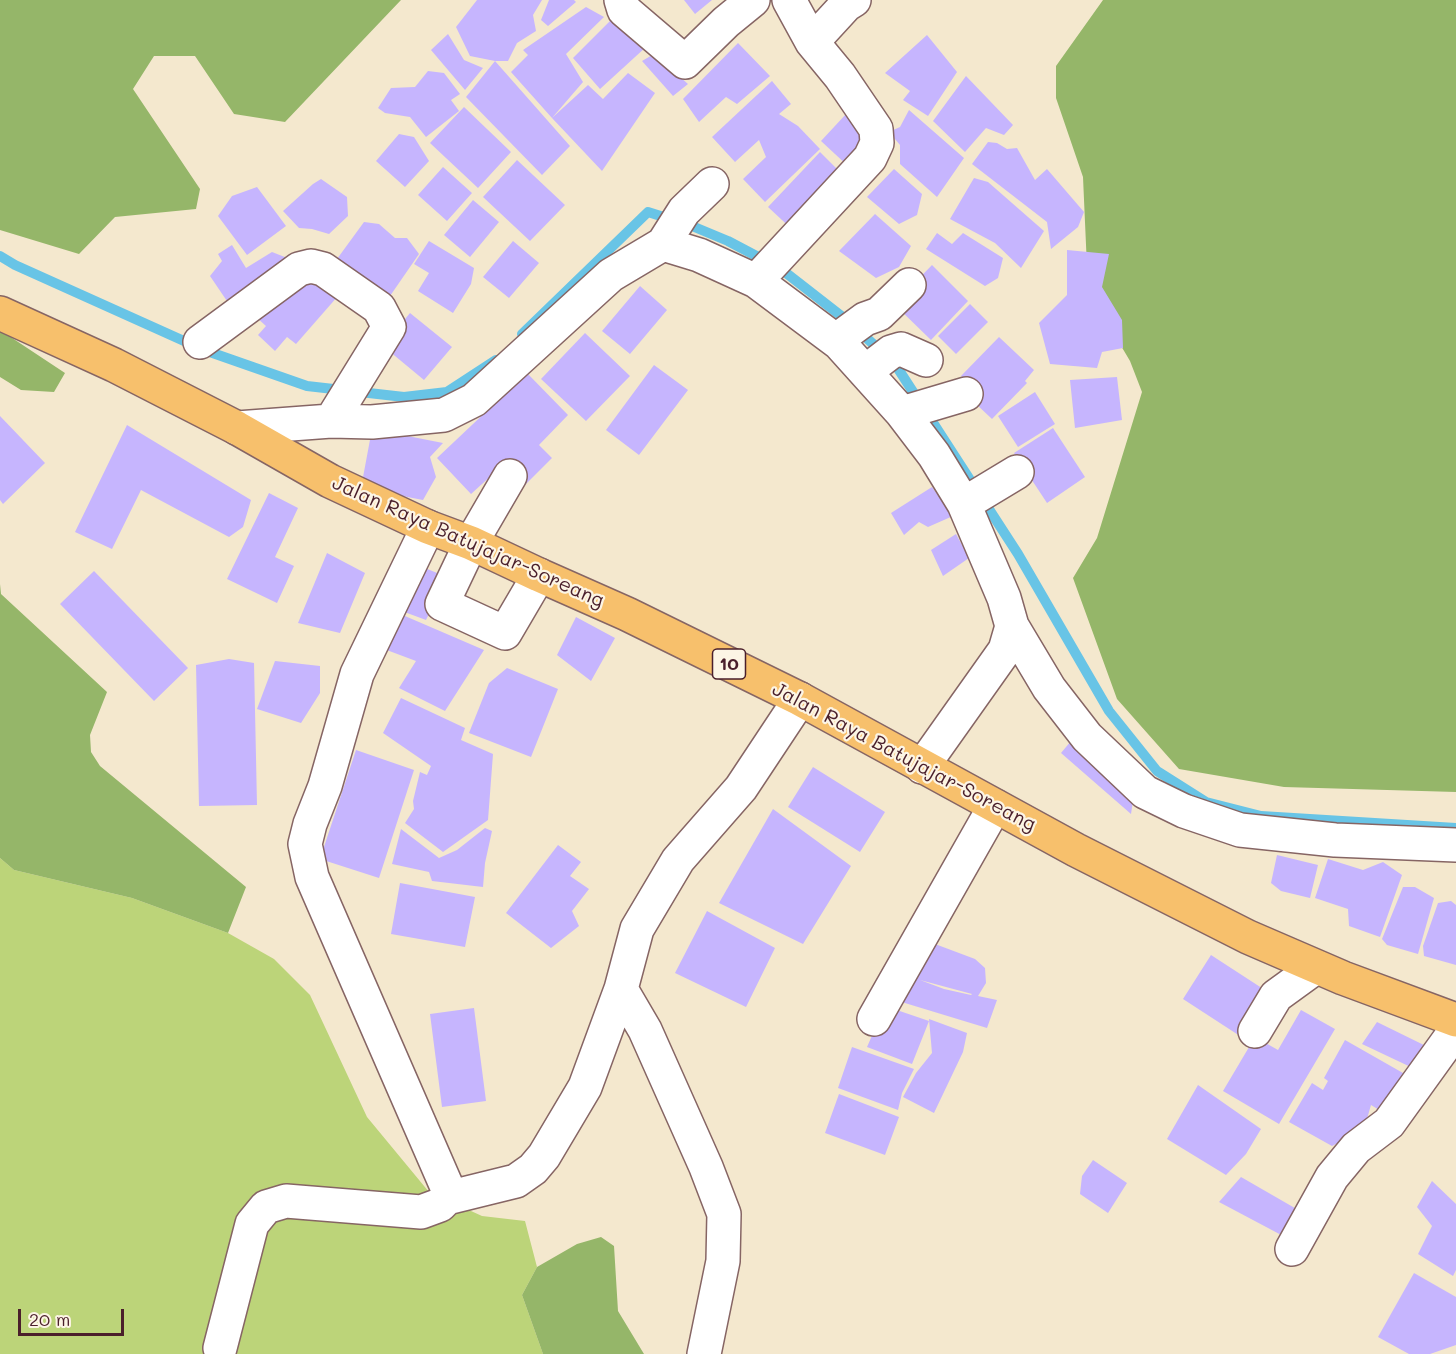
<!DOCTYPE html>
<html>
<head>
<meta charset="utf-8">
<style>
  body { margin:0 }
  #map { position:relative; width:1456px; height:1354px; overflow:hidden; background:#f4e8ce; font-family:Mali,sans-serif }
  canvas { display:block }
  .scale { position:absolute; left:18px; top:1309px; width:106px; height:27px; box-sizing:border-box; border:3px solid #4a1f2b; border-top:0; padding-left:8px; font-size:18px; line-height:21px; white-space:nowrap; color:#4a1f2b; -webkit-text-stroke:4px #fcf5e5; paint-order:stroke }
</style>
</head>
<body>
<div id="map">
<canvas width="1456" height="1354"></canvas>
<div class="scale">20 m</div>
</div>
<script>
const context = document.querySelector('canvas').getContext('2d');
context.lineJoin = 'round';
function fill(path, color) { context.fillStyle = color; context.fill(path, 'evenodd'); }
const shape = rows => new Path2D(rows.map(r => 'M' + r).join(''));
function strokePath(path, color, width, dash) { context.strokeStyle = color; context.lineWidth = width; context.lineCap = dash ? 'butt' : 'round'; context.setLineDash(dash || []); context.stroke(path); }
function drawText(font, color, halo, rows, align = 'center') {
  context.font = font + ' Mali,sans-serif'; context.lineWidth = 4.5; context.setLineDash([]); context.textBaseline = 'middle'; context.strokeStyle = halo; context.fillStyle = color; for (const [text, x, y, turn = 0] of rows) {
    context.save(); context.translate(x, y); context.rotate((+turn || 0) * Math.PI / 180); context.textAlign = isNaN(turn) ? turn : align; if (halo) context.strokeText(text, 0, 0); context.fillText(text, 0, 0); context.restore();
  }
}
fill(shape([
  [0,858,14,870,132,898,228,933,274,959,310,995,367,1117,429,1192,482,1216,525,1221,537,1267,522,1295,543,1354,0,1354]
]), '#bcd479');
fill(shape([
  [0,0,401,0,285,122,234,114,195,56,154,56,133,89,200,189,196,209,115,217,79,254,0,230],
  [1103,0,1456,0,1456,792,1284,787,1179,769,1117,699,1073,578,1097,538,1142,392,1130,361,1088,290,1083,177,1056,98,1056,66],
  [0,330,65,373,54,392,21,390,0,377],
  [0,584,1,594,107,692,90,735,91,752,100,766,246,887,228,933,132,898,14,870,0,858],
  [601,1237,614,1246,618,1311,644,1354,543,1354,522,1295,537,1267,577,1244]
]), '#95b669');
strokePath(shape([
  [0,256,15,265,204,350,307,386,404,397,447,392,496,360],
  [522,334,648,212,692,226,728,241,781,269,849,322,895,364,1018,554,1109,711,1157,771,1206,802,1261,816,1456,828]
]), '#68c4e6', 10);
fill(shape([
  [477,0,542,0,533,15,536,31,517,43,508,61,495,61,470,56,456,27],
  [549,0,574,0,576,2,548,26,541,20],
  [684,0,712,0,695,14],
  [586,7,604,17,566,54,583,82,552,118,588,85,603,99,628,73,655,93,602,171,552,118,511,72,528,55,523,50],
  [615,16,646,47,600,89,573,58],
  [448,34,464,60,483,68,465,90,431,50],
  [927,35,957,72,928,116,903,100,910,91,885,73],
  [738,43,770,76,737,104,726,97,699,122,683,99],
  [654,54,688,84,673,96,642,61],
  [495,61,570,146,542,175,466,97],
  [428,71,444,73,460,94,451,100,459,111,426,137,410,117,385,113,378,108,391,88,415,87],
  [966,76,1013,125,1004,135,986,128,965,152,933,121],
  [772,81,791,104,779,114,798,126,820,149,765,202,743,179,766,157,759,140,735,162,712,137],
  [464,107,511,152,478,188,430,143],
  [909,110,964,158,937,197,900,164,900,145,889,132,900,127],
  [847,113,869,147,849,167,821,141],
  [399,134,414,137,429,161,405,187,376,161],
  [988,142,997,143,1007,149,1017,148,1035,180,1047,169,1084,212,1078,227,1051,249,1047,222,972,164],
  [820,152,847,179,796,233,768,207],
  [517,160,565,205,530,241,483,197],
  [443,167,472,193,447,221,418,195],
  [894,169,922,194,917,215,899,224,867,197],
  [974,178,988,182,1044,231,1021,268,995,243,950,219],
  [321,179,347,197,348,216,329,234,312,229,299,228,283,211,313,184],
  [257,187,286,226,247,255,218,216,232,196],
  [473,200,499,222,470,257,444,235],
  [875,214,911,246,899,267,876,278,839,251],
  [364,222,379,224,395,238,407,238,419,254,390,296,337,259],
  [937,233,952,244,963,233,1003,258,998,278,985,286,926,249],
  [429,241,474,268,471,284,453,313,418,291,429,273,414,264],
  [513,241,539,263,509,298,483,277],
  [232,245,246,268,272,252,295,261,231,307,210,276,222,261,218,254],
  [1067,250,1109,254,1102,287,1122,320,1123,348,1102,352,1097,368,1050,364,1039,323,1067,295],
  [932,265,968,301,931,340,894,304],
  [311,272,338,296,296,344,287,337,275,351,258,335,266,326,256,317],
  [640,286,667,310,630,354,602,331],
  [970,304,988,322,956,354,938,336],
  [410,313,452,347,424,380,383,346],
  [585,333,630,376,586,421,541,379],
  [999,337,1034,370,1025,381,1027,383,992,419,975,403,982,397,961,376],
  [654,365,688,390,639,455,606,430],
  [527,373,568,415,539,445,552,458,525,485,504,464,471,494,437,458],
  [1117,377,1122,420,1075,428,1070,380],
  [1035,392,1055,424,1018,447,998,416],
  [0,416,45,463,3,504,0,500],
  [127,425,251,500,243,527,229,537,141,490,112,549,75,532],
  [1053,428,1085,477,1047,503,1014,453],
  [372,429,443,443,430,457,436,477,423,500,361,488],
  [932,487,953,516,928,527,919,522,904,535,891,513],
  [269,493,298,508,275,557,294,566,277,603,227,579],
  [956,534,969,558,943,576,931,550],
  [327,553,365,573,340,633,298,623],
  [415,564,447,577,426,620,391,607],
  [94,571,188,668,154,701,60,604],
  [391,610,484,650,445,711,399,688,416,661,376,646],
  [576,617,615,638,591,681,557,655],
  [229,659,254,663,257,805,199,806,196,665],
  [275,661,320,666,320,693,301,723,257,709],
  [507,668,558,689,531,757,469,733,489,683],
  [401,698,465,728,461,740,493,754,488,820,443,852,405,823,414,809,413,801,420,772,427,775,431,766,383,733],
  [1071,741,1134,794,1131,814,1061,753],
  [356,750,414,770,379,878,320,859],
  [813,767,885,812,860,852,788,807],
  [773,809,851,866,803,944,719,903],
  [485,828,492,831,485,863,483,887,432,881,429,872,392,864,401,829,439,858,457,850],
  [558,845,581,862,570,876,589,889,572,911,579,926,551,948,506,913],
  [1277,855,1318,865,1310,898,1281,891,1271,883],
  [1328,859,1363,870,1383,862,1402,875,1380,937,1349,926,1348,909,1315,898],
  [400,883,475,897,465,947,391,934],
  [1403,887,1415,887,1434,898,1418,954,1387,945,1382,939],
  [1451,901,1456,905,1456,965,1424,956,1423,946,1438,903],
  [707,911,775,948,746,1007,675,973],
  [927,941,975,959,985,968,986,983,978,996,997,1000,987,1028,895,1000],
  [920,980,972,994,971,995,944,989],
  [1211,955,1271,994,1243,1038,1183,999],
  [885,1006,929,1021,912,1064,867,1047],
  [474,1008,486,1101,442,1107,430,1014],
  [1301,1010,1335,1029,1279,1124,1223,1091,1255,1037,1278,1050],
  [929,1019,967,1033,963,1052,934,1113,903,1097,916,1073,932,1053],
  [1377,1022,1430,1048,1417,1070,1362,1044],
  [1345,1040,1410,1077,1389,1116,1371,1105,1364,1129,1332,1146,1289,1122,1312,1083,1323,1090,1328,1081,1324,1078],
  [852,1047,914,1069,902,1093,898,1110,838,1088],
  [1198,1085,1261,1129,1246,1154,1226,1175,1167,1139],
  [839,1094,899,1117,885,1155,825,1133],
  [1093,1160,1127,1183,1108,1213,1080,1194,1082,1176],
  [1241,1177,1300,1211,1285,1237,1219,1202],
  [1432,1181,1456,1204,1456,1270,1453,1276,1418,1254,1432,1226,1417,1207],
  [1414,1273,1456,1297,1456,1345,1430,1354,1409,1354,1378,1337]
]), '#c6b5fe');
const minor = shape([
  [621,0,624,10,685,62,726,22,753,0],
  [812,42,846,5,854,0],
  [663,244,684,211,712,184],
  [756,281,870,158,877,143,876,129,840,76,812,42,789,0],
  [200,342,299,269,311,266,323,269,379,308,389,327,331,421],
  [839,343,846,333,865,319,879,314,909,285],
  [865,372,891,352,901,349,926,360],
  [902,413,966,394],
  [237,428,331,421,372,422,444,415,474,400,611,275,663,244,699,255,756,281,839,343,902,413,934,455,964,504,1004,598,1012,626,1005,650,922,767],
  [510,476,471,543,442,604,505,633,539,575],
  [964,504,1017,472],
  [428,527,357,674,325,786,310,824,305,844,312,877,447,1187,447,1198],
  [1012,626,1049,688,1087,737,1145,792,1184,811,1240,830,1335,840,1456,845],
  [874,1019,995,806],
  [1255,1031,1276,996,1316,967],
  [1292,1249,1332,1177,1356,1148,1389,1123,1456,1030],
  [220,1348,252,1224,266,1207,286,1201,421,1212,440,1205,447,1198,516,1181,533,1169,544,1156,585,1087,621,989],
  [704,1354,723,1261,724,1214,706,1167,645,1030,621,989,637,929,678,860,741,788,800,699]
]);
const highway = shape([
  [0,313,114,365,237,428,330,481,428,527,471,543,539,575,627,614,800,699,1076,850,1248,937,1343,978,1456,1020]
]);
strokePath(minor, '#866564', 36);
strokePath(highway, '#866564', 36);
strokePath(minor, '#fff', 33);
strokePath(highway, '#f7c06c', 33);
for (const [x, y, w] of [
  [729,664,33]
]) { const box = new Path2D(); box.roundRect(x - w / 2, y - 15, w, 30, 4.5); context.fillStyle = '#fcf5e5'; context.fill(box); strokePath(box, '#4a1f2b', 1.5); }
drawText('bold 18px', '#4a1f2b', null, [
  ["10",729,664]
]);
drawText('20px', '#4a1f2b', '#fcf5e5', [
  ["Jalan Raya Batujajar-Soreang",468,542,24],
  ["Jalan Raya Batujajar-Soreang",904,757,28]
]);
</script>
</body>
</html>
